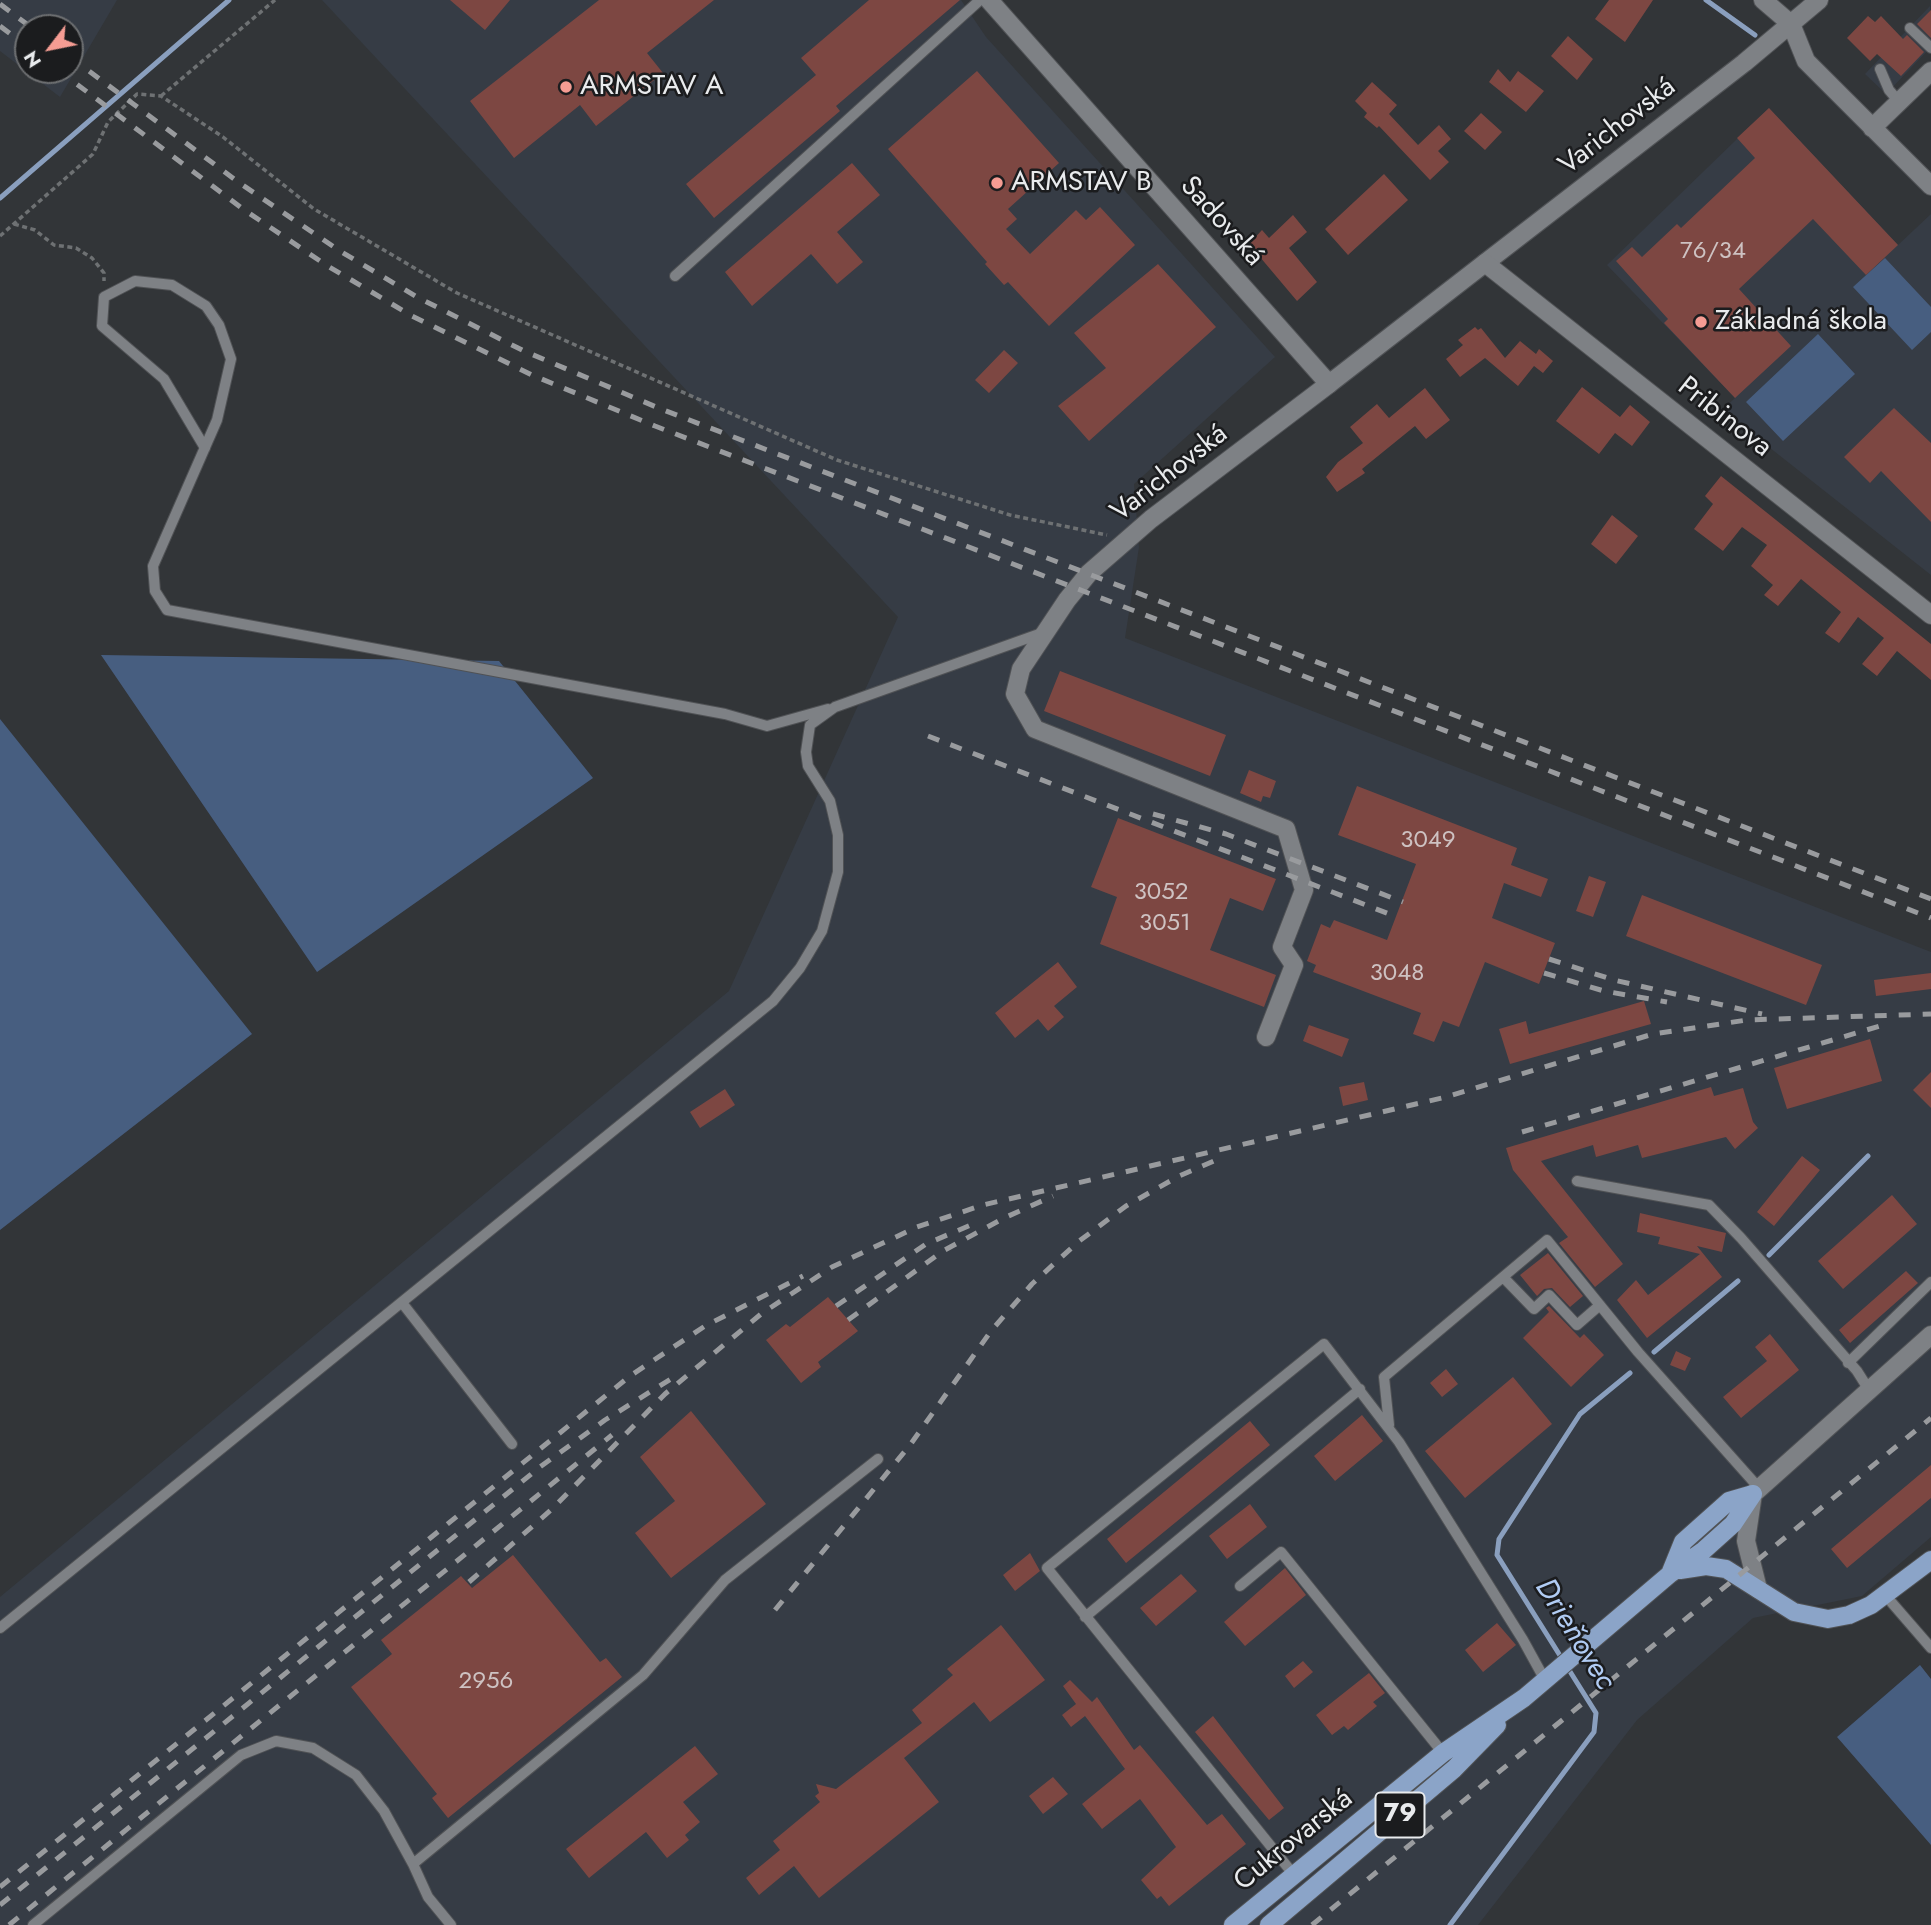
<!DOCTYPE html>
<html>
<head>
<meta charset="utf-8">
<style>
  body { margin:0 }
  #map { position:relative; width:1931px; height:1925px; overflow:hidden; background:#323538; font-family:Jost,sans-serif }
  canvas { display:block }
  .north { position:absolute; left:14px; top:14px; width:70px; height:70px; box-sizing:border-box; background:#1b1c1e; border:2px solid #6d6f71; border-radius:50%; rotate:238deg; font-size:19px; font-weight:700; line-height:28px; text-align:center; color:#e9ebed }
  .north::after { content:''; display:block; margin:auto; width:24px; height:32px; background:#f59c93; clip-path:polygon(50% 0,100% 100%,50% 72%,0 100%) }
</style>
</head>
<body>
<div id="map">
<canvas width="1931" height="1925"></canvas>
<div class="north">N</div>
</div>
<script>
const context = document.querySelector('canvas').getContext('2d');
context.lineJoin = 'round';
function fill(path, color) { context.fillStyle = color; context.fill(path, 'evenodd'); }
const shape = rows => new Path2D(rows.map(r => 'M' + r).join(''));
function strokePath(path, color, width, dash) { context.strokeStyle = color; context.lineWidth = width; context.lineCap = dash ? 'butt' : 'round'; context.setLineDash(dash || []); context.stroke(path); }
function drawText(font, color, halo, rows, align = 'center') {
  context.font = font + ' Jost,sans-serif'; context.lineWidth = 5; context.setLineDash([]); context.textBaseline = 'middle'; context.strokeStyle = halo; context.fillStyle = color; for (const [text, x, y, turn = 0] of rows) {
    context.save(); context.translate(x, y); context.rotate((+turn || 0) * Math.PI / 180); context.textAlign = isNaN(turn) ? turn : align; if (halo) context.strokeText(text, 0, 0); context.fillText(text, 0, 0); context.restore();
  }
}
fill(shape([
  [0,0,117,0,60,97,0,51],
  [28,28,70,28,70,70,28,70],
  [322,0,961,0,986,37,1275,357,1134,484,1139,547,1125,638,1931,952,1931,1537,1862,1596,1753,1618,1637,1720,1478,1925,0,1925,0,1597,729,991,898,617],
  [1930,6,1931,47,1886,94,1865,74],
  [1769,108,1898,245,1931,214,1931,575,1722,410,1735,398,1607,265]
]), '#363c45');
fill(shape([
  [1885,258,1931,307,1931,332,1912,350,1853,287],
  [1818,334,1855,374,1783,441,1746,402],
  [101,655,499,661,593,778,317,972],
  [0,719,252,1034,0,1230],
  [1920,1665,1931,1679,1931,1845,1837,1737]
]), '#475e80');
strokePath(shape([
  [1706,0,1755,35],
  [0,198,229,0],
  [1769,1255,1868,1156],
  [1654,1352,1738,1281],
  [1450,1925,1594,1732,1596,1713,1497,1555,1499,1539,1580,1414,1630,1373]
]), '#8a9fbe', 5);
fill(shape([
  [450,0,510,0,485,30],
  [599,0,714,0,647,53,663,73,596,126,580,105,514,158,470,101],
  [869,0,960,0,836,106,840,111,714,218,686,184,816,75,801,58],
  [1609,0,1653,0,1625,42,1595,19],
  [1931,10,1931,38,1917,24],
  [1868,16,1875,22,1881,16,1903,39,1907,35,1924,52,1901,76,1877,54,1870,61,1847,38],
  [1568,36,1593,59,1577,80,1551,56],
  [1498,69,1510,82,1518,71,1544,91,1526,112,1489,82],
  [977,71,1059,163,1008,209,1017,219,1006,229,1030,254,1076,210,1086,220,1100,207,1135,245,1049,326,1008,282,1004,285,985,264,987,262,888,149],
  [1372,82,1397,105,1389,114,1418,145,1439,125,1451,139,1438,151,1449,162,1430,180,1379,126,1377,128,1364,117,1367,113,1355,101],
  [1769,108,1898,245,1866,275,1813,219,1739,289,1791,346,1735,398,1664,323,1668,319,1616,261,1632,247,1642,257,1677,224,1681,228,1755,158,1737,138],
  [1481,113,1502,132,1485,150,1464,131],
  [852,163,880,195,837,232,863,262,837,284,811,254,752,306,725,272],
  [1384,174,1408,200,1348,255,1325,229],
  [1293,215,1307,232,1289,248,1317,282,1297,301,1249,244,1262,230,1269,238],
  [1158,264,1216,327,1089,441,1058,406,1106,368,1074,333],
  [1475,327,1478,330,1481,328,1505,358,1520,341,1536,354,1539,349,1553,361,1543,373,1534,366,1518,386,1485,358,1460,377,1446,359,1463,345,1458,340],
  [1004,350,1018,363,989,393,975,380],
  [1582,387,1620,417,1630,405,1650,422,1632,446,1615,433,1599,454,1556,421],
  [1425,388,1450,420,1426,439,1415,426,1362,469,1365,473,1337,492,1326,477,1338,462,1363,443,1350,427,1377,404,1389,418],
  [1894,408,1931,443,1931,522,1881,471,1870,483,1844,457],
  [1721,476,1931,644,1931,680,1897,651,1877,676,1862,664,1884,638,1858,617,1839,643,1825,633,1841,612,1801,579,1778,606,1764,595,1773,585,1751,566,1767,545,1742,527,1723,551,1694,529,1713,504,1705,496],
  [1612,515,1638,536,1616,564,1591,544],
  [1060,671,1226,735,1210,776,1044,711],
  [1249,770,1276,781,1270,798,1263,796,1261,802,1240,793],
  [1357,786,1517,848,1511,865,1548,879,1541,897,1504,883,1492,918,1555,943,1539,984,1485,962,1459,1027,1443,1021,1434,1042,1413,1034,1421,1013,1313,972,1316,965,1307,961,1321,924,1330,928,1334,920,1387,940,1416,864,1338,835],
  [1118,818,1276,879,1263,911,1230,898,1210,950,1276,975,1264,1007,1100,944,1117,897,1091,887],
  [1589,876,1606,882,1593,917,1576,911],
  [1642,895,1822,965,1806,1005,1626,936],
  [1058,962,1077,987,1054,1006,1064,1017,1048,1031,1038,1019,1015,1038,995,1013],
  [1931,973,1931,989,1876,996,1874,980],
  [1644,1001,1651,1024,1510,1064,1499,1029,1526,1021,1529,1034],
  [1309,1025,1349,1039,1342,1057,1303,1041],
  [1870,1039,1882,1081,1787,1109,1774,1068],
  [1931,1072,1931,1108,1913,1090],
  [1364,1082,1368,1100,1343,1106,1339,1087],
  [1711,1087,1714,1096,1743,1088,1753,1122,1758,1128,1735,1149,1726,1137,1642,1158,1638,1145,1596,1157,1593,1145,1541,1161,1623,1264,1595,1287,1559,1243,1568,1237,1513,1170,1506,1148],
  [725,1089,735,1105,700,1128,690,1112],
  [1802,1156,1820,1170,1774,1226,1757,1212],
  [1892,1195,1917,1224,1843,1289,1818,1261],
  [1640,1213,1726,1233,1722,1252,1697,1246,1722,1277,1647,1338,1617,1300,1636,1280,1648,1295,1700,1254,1658,1244,1660,1237,1637,1232],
  [1548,1253,1583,1296,1570,1307,1552,1288,1544,1289,1537,1296,1520,1275],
  [1906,1271,1918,1283,1850,1343,1839,1330],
  [828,1297,858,1331,818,1362,821,1367,801,1383,766,1340,786,1324,790,1327],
  [1549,1306,1580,1338,1584,1334,1604,1355,1571,1387,1523,1338,1549,1312,1546,1308],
  [1770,1334,1799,1370,1741,1418,1723,1397,1767,1361,1755,1347],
  [1676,1351,1691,1358,1685,1371,1670,1365],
  [1446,1369,1458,1384,1442,1397,1430,1383],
  [1513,1377,1552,1424,1465,1498,1425,1451],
  [691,1411,766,1504,671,1578,635,1533,675,1501,640,1457],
  [1362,1415,1383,1441,1335,1481,1314,1456],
  [1250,1421,1270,1445,1126,1563,1107,1539],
  [1931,1465,1931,1498,1847,1568,1831,1549],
  [1250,1504,1267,1527,1227,1559,1209,1536],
  [1030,1553,1040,1571,1015,1591,1003,1575],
  [513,1555,600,1662,606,1658,622,1677,448,1818,432,1798,437,1794,351,1687,392,1654,381,1640,461,1576,472,1588],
  [1285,1568,1306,1595,1245,1646,1224,1622],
  [1181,1574,1197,1591,1156,1626,1140,1608],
  [1497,1623,1516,1645,1483,1672,1465,1650],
  [1001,1625,1045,1680,990,1722,974,1702,904,1758,939,1802,819,1898,794,1866,759,1895,746,1878,780,1850,773,1841,820,1802,815,1796,819,1793,816,1784,836,1789,922,1723,912,1710,953,1675,947,1669],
  [1303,1661,1313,1672,1294,1688,1285,1676],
  [1369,1673,1385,1693,1373,1702,1377,1706,1348,1730,1344,1726,1332,1735,1316,1715],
  [1070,1680,1092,1702,1097,1697,1134,1750,1140,1745,1207,1825,1222,1814,1246,1844,1169,1906,1161,1896,1157,1899,1141,1880,1176,1847,1140,1799,1102,1829,1082,1804,1125,1769,1085,1716,1071,1727,1062,1715,1076,1704,1063,1686],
  [1213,1716,1284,1808,1269,1820,1195,1732],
  [695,1746,718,1774,683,1802,700,1822,685,1835,689,1840,667,1858,646,1832,589,1878,566,1849],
  [1053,1777,1068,1794,1043,1814,1029,1796]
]), '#7d4742');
const lane = shape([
  [1910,28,1931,48],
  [1880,69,1889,90,1900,103],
  [675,276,980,0],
  [205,448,164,379,102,326,104,297,135,281,172,285,206,306,219,325,231,359,217,420,153,566,155,591,167,610,725,714,767,726,828,709],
  [1577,1181,1709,1205,1741,1238,1857,1371,1869,1390],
  [1503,1277,1534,1309,1549,1295,1577,1325,1600,1305],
  [403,1304,512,1444],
  [1848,1363,1931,1282],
  [1389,1425,1384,1377,1547,1240,1638,1352,1759,1488],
  [1240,1586,1281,1552,1443,1753],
  [1886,1596,1931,1648],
  [1085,1617,1360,1389],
  [0,1628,773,1001,800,968,822,931,838,872,838,835,830,801,808,766,806,752,810,725,835,707,1042,633],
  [1294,1875,1047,1568,1324,1344,1399,1442,1523,1640,1545,1680],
  [33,1925,241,1755,276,1741,313,1748,356,1775,384,1811,413,1864],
  [451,1925,428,1897,413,1864,643,1675,725,1580,878,1459]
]);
const street = shape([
  [1763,0,1791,24],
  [1791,24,1806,61,1931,186],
  [1872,128,1931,71],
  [1485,263,1744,63,1819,0],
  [1266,1037,1294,965,1282,947,1304,890,1286,829,1035,729,1015,694,1021,669,1067,600,1089,573,1151,519,1329,384]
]);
const secondary = shape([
  [989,0,1329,384,1485,263,1931,615],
  [1758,1589,1746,1541,1753,1494,1931,1335]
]);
const primary = shape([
  [1680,1570,1706,1566,1726,1569,1794,1612,1828,1619,1849,1615,1871,1605,1931,1560],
  [1670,1574,1683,1542,1729,1501,1753,1494],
  [1233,1925,1443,1753,1524,1698,1670,1574,1704,1550,1733,1524,1753,1494],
  [1269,1925,1454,1769,1497,1725]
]);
strokePath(lane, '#505255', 12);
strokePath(street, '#505255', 20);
strokePath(secondary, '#505255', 20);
strokePath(primary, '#505255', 20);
strokePath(shape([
  [161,96,275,0],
  [14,224,35,230,54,245,76,248,92,258,104,273,104,281],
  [0,236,93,154,108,122,137,94,161,96,223,137,314,209,457,293,837,460,1010,515,1107,535]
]), '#6e7173', 3.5, [5, 3.5]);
strokePath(lane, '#7e8185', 10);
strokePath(street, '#7e8185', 18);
strokePath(secondary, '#7e8185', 18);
strokePath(primary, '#8ba4c8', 18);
strokePath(shape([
  [0,4,32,28],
  [0,26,28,47],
  [70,57,241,184,340,251,417,297,524,351,661,409,1931,899],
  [58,70,243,209,326,265,412,316,532,375,655,426,1931,918],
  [928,736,1397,917],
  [1153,814,1226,834,1403,902],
  [1549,959,1614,980,1762,1014],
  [1544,973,1604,991,1667,1002],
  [1522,1132,1890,1023],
  [836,1306,926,1244,978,1222],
  [848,1320,943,1251,1004,1218,1053,1196],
  [469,1582,551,1510,665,1394,761,1314,832,1267,917,1227,983,1205,1446,1097,1653,1034,1747,1020,1931,1014],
  [775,1610,910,1445,991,1331,1032,1284,1078,1242,1126,1206,1179,1176,1223,1157],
  [0,1887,630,1376,705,1326,803,1276],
  [0,1905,540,1467,605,1420,674,1377],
  [9,1925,612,1435],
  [1312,1925,1931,1418]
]), '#999b9e', 5, [12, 12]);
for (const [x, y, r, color] of [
  [566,87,7,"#f59c93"],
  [997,183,7,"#f59c93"],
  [1701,322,7,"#f59c93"]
]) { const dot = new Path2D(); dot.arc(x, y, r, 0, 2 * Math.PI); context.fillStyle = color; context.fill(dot); strokePath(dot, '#1b1c1e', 2.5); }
drawText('24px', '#cec2c2', null, [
  ["76/34",1713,252],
  ["3049",1428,841],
  ["3052",1161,893],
  ["3051",1165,924],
  ["3048",1397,974],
  ["2956",486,1682]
]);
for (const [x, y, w] of [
  [1400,1815,49]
]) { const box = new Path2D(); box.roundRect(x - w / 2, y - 22.5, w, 45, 5); context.fillStyle = '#1b1c1e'; context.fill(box); strokePath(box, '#e9ebed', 2); }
drawText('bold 26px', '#e9ebed', null, [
  ["79",1400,1815]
]);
drawText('28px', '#e9ebed', '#1b1c1e', [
  ["ARMSTAV A",580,87],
  ["ARMSTAV B",1011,183],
  ["Základná škola",1715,322]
], 'left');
drawText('28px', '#e9ebed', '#1b1c1e', [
  ["Varichovská",1618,127,-38],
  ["Sadovská",1221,222,48],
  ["Pribinova",1724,418,38],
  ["Varichovská",1170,474,-38],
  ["Cukrovarská",1294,1841,-39]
]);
drawText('italic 30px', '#b1ccf4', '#1b1c1e', [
  ["Drieňovec",1574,1635,58]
]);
</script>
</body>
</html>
